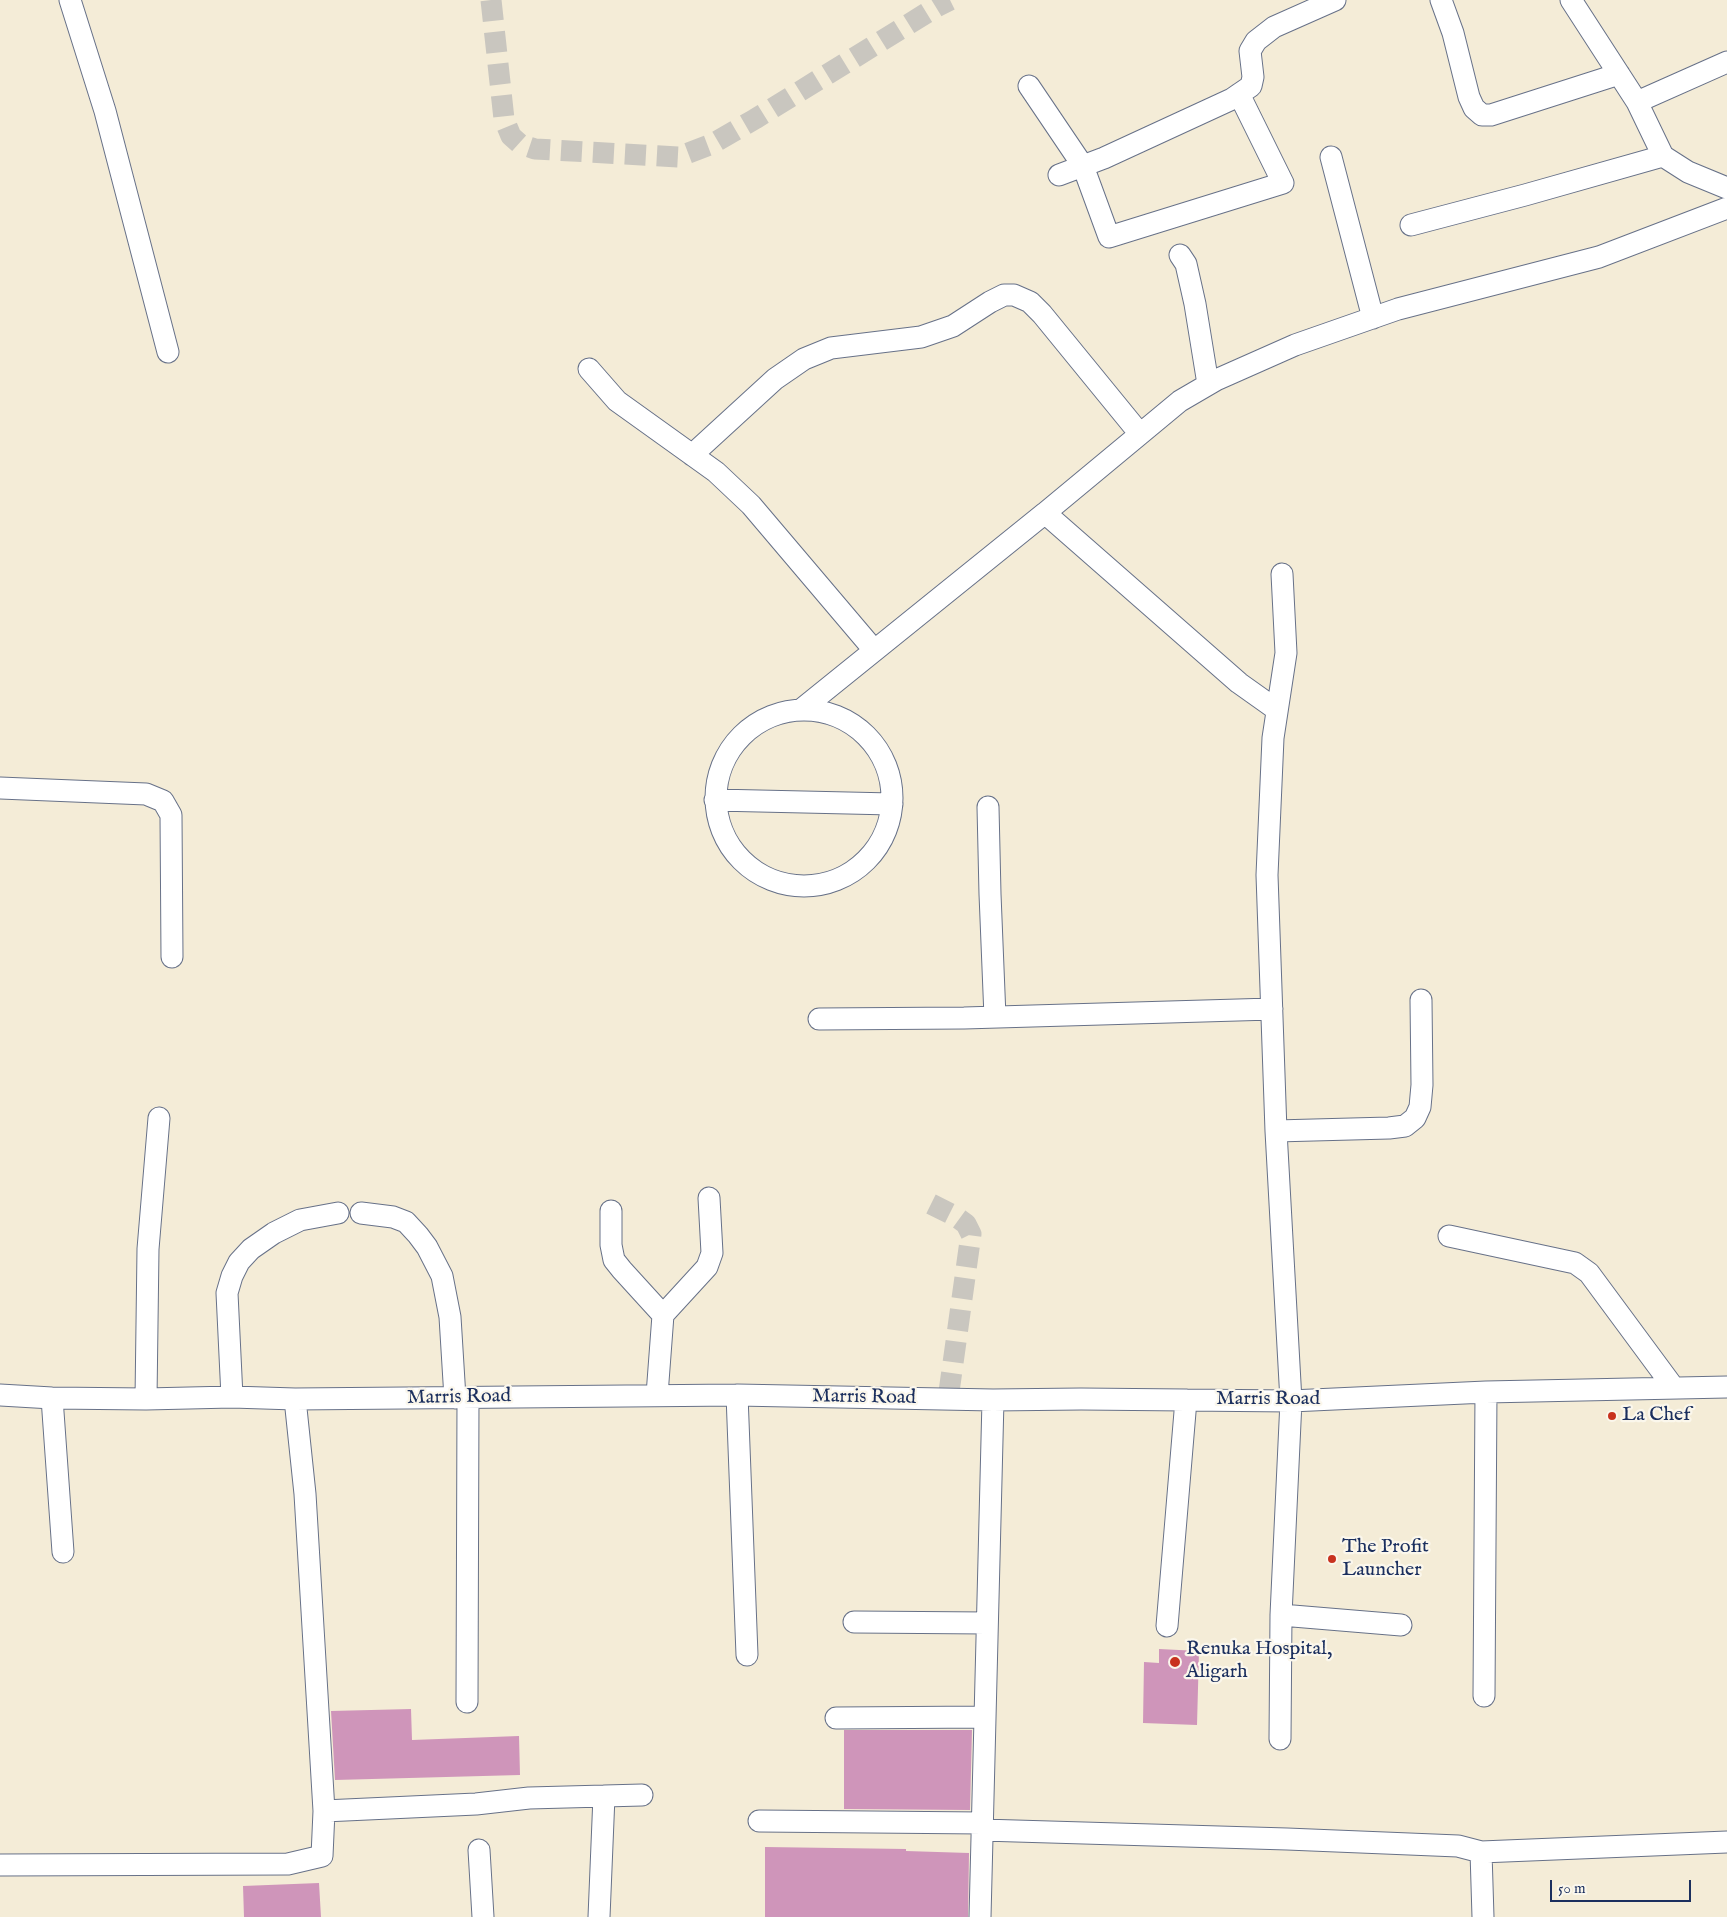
<!DOCTYPE html>
<html>
<head>
<meta charset="utf-8">
<style>
  body { margin:0 }
  #map { position:relative; width:1727px; height:1917px; overflow:hidden; background:#f4ecd7; font-family:"IM FELL English",serif }
  canvas { display:block }
  .scale { position:absolute; left:1550px; top:1880px; width:141px; height:22px; box-sizing:border-box; border:2px solid #1b2f5e; border-top:0; padding-left:6px; font-size:15px; line-height:18px; white-space:nowrap; color:#1b2f5e; -webkit-text-stroke:4px #fbf7ec; paint-order:stroke }
</style>
</head>
<body>
<div id="map">
<canvas width="1727" height="1917"></canvas>
<div class="scale">50 m</div>
</div>
<script>
const context = document.querySelector('canvas').getContext('2d');
context.lineJoin = 'round';
function fill(path, color) { context.fillStyle = color; context.fill(path, 'evenodd'); }
const shape = rows => new Path2D(rows.map(r => 'M' + r).join(''));
function strokePath(path, color, width, dash) { context.strokeStyle = color; context.lineWidth = width; context.lineCap = dash ? 'butt' : 'round'; context.setLineDash(dash || []); context.stroke(path); }
function drawText(font, color, halo, rows, align = 'center') {
  context.font = font + ' "IM FELL English",serif'; context.lineWidth = 4.5; context.setLineDash([]); context.textBaseline = 'middle'; context.strokeStyle = halo; context.fillStyle = color; for (const [text, x, y, turn = 0] of rows) {
    context.save(); context.translate(x, y); context.rotate((+turn || 0) * Math.PI / 180); context.textAlign = isNaN(turn) ? turn : align; if (halo) context.strokeText(text, 0, 0); context.fillText(text, 0, 0); context.restore();
  }
}
fill(shape([
  [1159,1649,1199,1651,1197,1725,1143,1723,1144,1662,1159,1663],
  [411,1709,412,1740,519,1736,520,1775,335,1780,331,1711],
  [844,1730,972,1730,970,1810,844,1809],
  [765,1847,906,1849,906,1851,969,1853,968,1917,765,1917],
  [319,1883,321,1917,244,1917,243,1886]
]), '#cf95ba');
strokePath(shape([
  [491,0,504,119,511,136,520,144,535,149,678,157,712,144,755,119,938,6,950,0],
  [931,1204,955,1216,966,1224,971,1234,948,1399]
]), '#c9c6bf', 21, [21, 11]);
const minor = shape([
  [70,0,105,111,168,352],
  [1441,0,1453,33,1469,97,1474,108,1482,115,1491,115,1619,74],
  [1571,0,1637,102,1663,156,1688,172,1727,188],
  [1029,86,1083,166,1109,237,1283,183,1239,94],
  [1637,102,1727,62],
  [1331,157,1373,318],
  [1059,175,1104,158,1232,99,1251,86,1253,77,1250,51,1256,41,1274,27,1335,0],
  [1411,225,1525,195,1663,156],
  [1180,255,1186,264,1195,304,1208,384],
  [589,369,617,401,716,472,751,505,874,650],
  [692,455,775,379,804,359,831,348,921,337,953,326,990,302,1004,295,1014,295,1030,302,1042,314,1140,434],
  [802,709,1045,513],
  '716 798a88 88 0 1 1 176 0a88 88 0 1 1-176 0Z',
  [1277,710,1239,683,1045,513,1180,401,1216,380,1295,345,1398,309,1599,257,1727,208],
  [0,788,146,794,163,801,171,815,172,957],
  [715,800,892,804],
  [988,807,990,894,995,1017],
  [819,1019,964,1018,1272,1009],
  [1276,1131,1389,1128,1405,1126,1415,1118,1420,1107,1422,1085,1421,1000],
  [611,1211,611,1245,614,1260,622,1270,663,1315],
  [361,1213,393,1217,406,1222,418,1235,427,1247,442,1276,450,1317,455,1398],
  [1449,1236,1575,1263,1589,1273,1674,1388],
  [0,1395,52,1398,146,1399,232,1397,295,1399,737,1395,993,1400,1081,1399,1291,1401,1486,1392,1727,1387],
  [657,1395,663,1315,707,1267,712,1253,709,1198],
  [737,1395,747,1655],
  [232,1397,227,1293,232,1276,239,1262,251,1249,274,1233,300,1220,338,1213],
  [52,1398,63,1552],
  [146,1399,148,1249,159,1118],
  [1281,1615,1401,1625],
  [854,1622,987,1623],
  [1167,1626,1186,1400],
  [1484,1696,1486,1392],
  [467,1702,468,1398],
  [836,1718,985,1717],
  [1280,1739,1281,1615,1291,1401,1276,1131,1267,875,1273,738,1286,653,1282,574],
  [324,1811,476,1804,529,1798,642,1795],
  [759,1821,982,1823],
  [982,1830,1287,1839,1458,1846,1481,1852,1727,1842],
  [479,1850,483,1917],
  [1481,1852,1483,1917],
  [0,1865,288,1864,322,1856,324,1811,305,1494,295,1399],
  [599,1917,604,1796],
  [980,1917,993,1400]
]);
strokePath(minor, '#677188', 23);
strokePath(minor, '#fff', 21);
for (const [x, y, r, color] of [
  [1612,1416,5,"#c8321e"],
  [1332,1559,5,"#c8321e"],
  [1175,1662,6,"#c8321e"]
]) { const dot = new Path2D(); dot.arc(x, y, r, 0, 2 * Math.PI); context.fillStyle = color; context.fill(dot); strokePath(dot, '#fbf7ec', 2); }
drawText('20px', '#1b2f5e', '#fbf7ec', [
  ["Marris Road",459,1398,-1],
  ["Marris Road",864,1398,1],
  ["Marris Road",1268,1400]
]);
drawText('20px', '#1b2f5e', '#fbf7ec', [
  ["La Chef",1622,1416],
  ["The Profit",1342,1548],
  ["Launcher",1342,1571],
  ["Renuka Hospital,",1186,1650],
  ["Aligarh",1186,1673]
], 'left');
</script>
</body>
</html>
